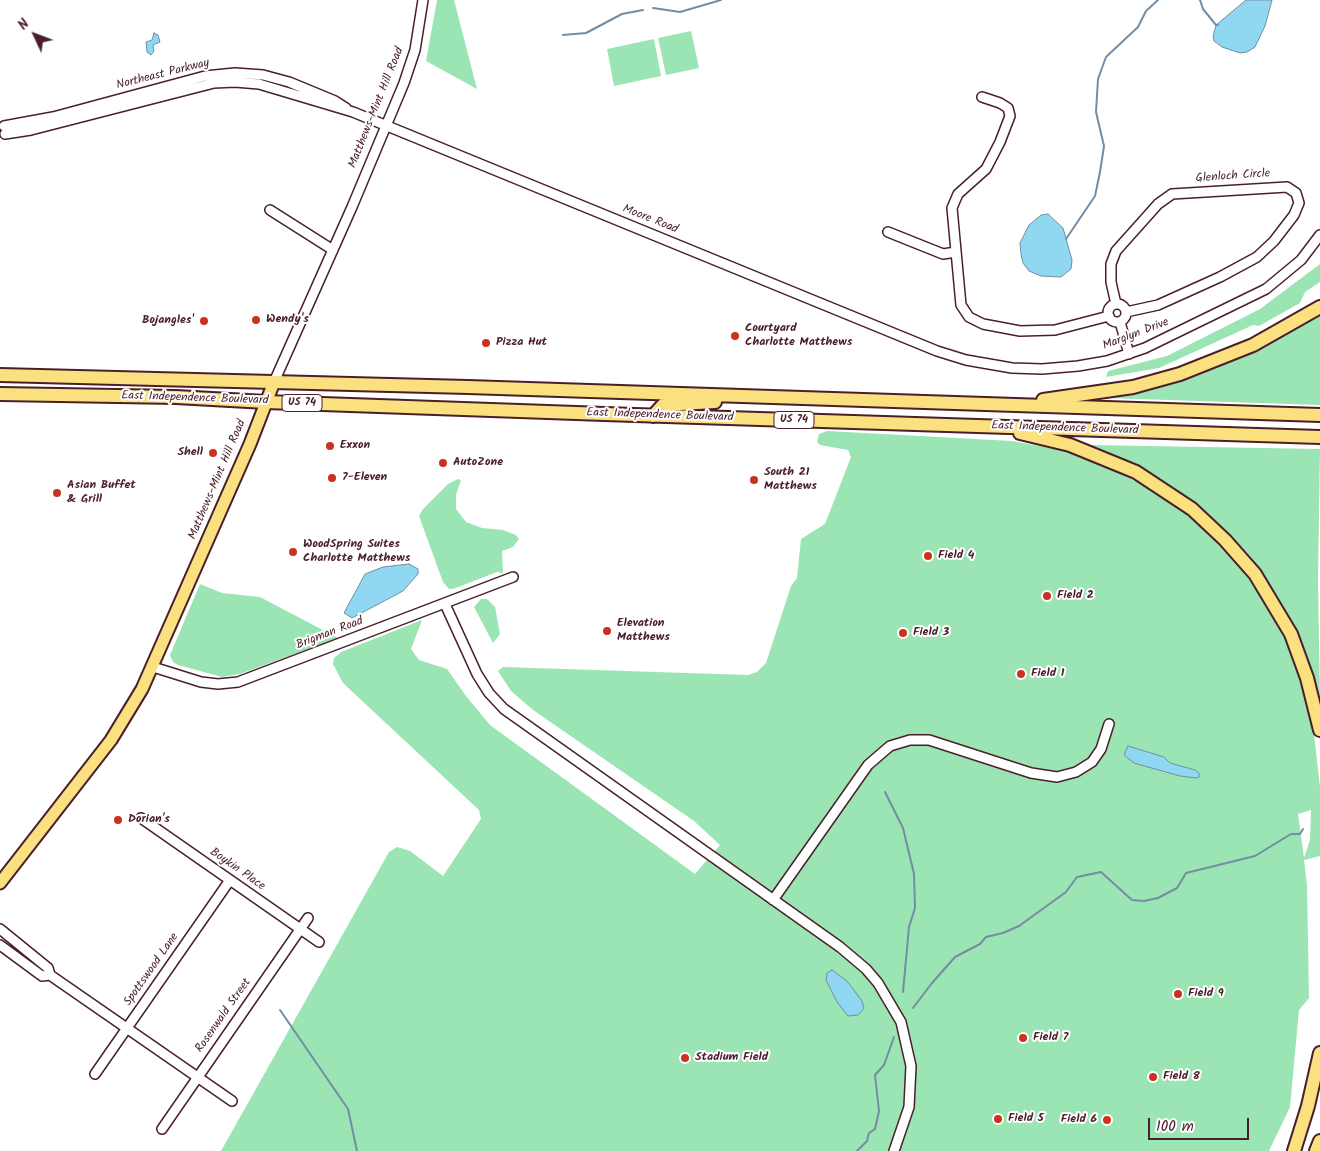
<!DOCTYPE html>
<html>
<head>
<meta charset="utf-8">
<style>
  body { margin:0 }
  #map { position:relative; width:1320px; height:1151px; overflow:hidden; background:#fff; font-family:Kalam,sans-serif }
  canvas { display:block }
  .north { position:absolute; left:10px; top:10px; width:50px; height:50px; -webkit-text-stroke:4px #fff; paint-order:stroke; rotate:313deg; font-size:14px; font-weight:700; line-height:20px; text-align:center; color:#4a1f2b }
  .north::after { content:''; display:block; margin:auto; width:18px; height:22px; background:#4a1f2b; clip-path:polygon(50% 0,100% 100%,50% 72%,0 100%) }
  .scale { position:absolute; left:1148px; top:1118px; width:101px; height:22px; box-sizing:border-box; border:2px solid #4a1f2b; border-top:0; padding-left:6px; font-size:15px; line-height:18px; white-space:nowrap; color:#4a1f2b; -webkit-text-stroke:4px #fff; paint-order:stroke }
</style>
</head>
<body>
<div id="map">
<canvas width="1320" height="1151"></canvas>
<div class="north">N</div>
<div class="scale">100 m</div>
</div>
<script>
const context = document.querySelector('canvas').getContext('2d');
context.lineJoin = 'round';
function fill(path, color) { context.fillStyle = color; context.fill(path, 'evenodd'); }
const shape = rows => new Path2D(rows.map(r => 'M' + r).join(''));
function strokePath(path, color, width, dash) { context.strokeStyle = color; context.lineWidth = width; context.lineCap = dash ? 'butt' : 'round'; context.setLineDash(dash || []); context.stroke(path); }
function drawText(font, color, halo, rows, align = 'center') {
  context.font = font + ' Kalam,sans-serif'; context.lineWidth = 4; context.setLineDash([]); context.textBaseline = 'middle'; context.strokeStyle = halo; context.fillStyle = color; for (const [text, x, y, turn = 0] of rows) {
    context.save(); context.translate(x, y); context.rotate((+turn || 0) * Math.PI / 180); context.textAlign = isNaN(turn) ? turn : align; if (halo) context.strokeText(text, 0, 0); context.fillText(text, 0, 0); context.restore();
  }
}
fill(shape([
  [437,0,454,0,477,89,426,61],
  [691,31,699,68,666,75,658,38],
  [654,39,661,76,614,86,607,49],
  [1320,264,1320,282,1305,292,1300,303,1259,326,1253,325,1159,368,1106,377,1108,371,1167,356,1260,309],
  [1320,314,1320,405,1107,398,1194,377,1256,349],
  [827,431,1012,441,1066,451,1108,467,1164,496,1188,514,1239,564,1251,580,1277,621,1299,671,1313,725,1320,787,1320,856,1304,860,1307,885,1309,998,1299,1010,1290,1107,1269,1151,221,1151,389,852,397,847,410,851,443,876,481,819,479,810,343,683,333,664,334,658,341,652,422,620,411,649,419,660,447,669,466,696,490,725,695,874,720,845,694,821,533,710,511,691,498,671,503,667,748,675,757,672,766,663,791,586,797,578,801,539,825,524,851,457,848,450,820,445,817,442,819,434],
  [1311,810,1310,840,1304,858,1298,814],
  [1090,445,1320,449,1318,579,1320,701,1301,647,1226,533,1089,447],
  [458,479,461,480,456,495,456,509,466,522,482,528,503,530,516,535,519,539,513,547,502,551,503,573,497,572,453,589,449,589,443,582,419,516,423,509,448,484],
  [200,584,222,593,260,597,338,638,240,674,222,677,178,665,173,662,170,655],
  [481,599,487,599,495,607,500,634,493,643,474,607]
]), '#9be4b4');
const water = shape([
  [1246,0,1272,0,1265,26,1255,47,1247,52,1240,53,1222,47,1214,41,1213,37,1216,25,1246,0],
  [154,33,158,35,160,42,153,45,154,51,151,55,147,52,146,42,152,40,154,33],
  [1048,214,1063,228,1072,260,1071,269,1061,277,1041,276,1029,271,1023,263,1021,254,1020,243,1029,225,1041,215,1048,214],
  [409,564,418,569,418,574,403,591,352,618,344,613,365,574,383,567,409,564],
  [1128,746,1164,757,1170,763,1195,770,1199,773,1199,777,1196,778,1180,776,1134,763,1124,755,1128,746],
  [832,970,847,981,862,1001,864,1008,858,1015,848,1016,837,1002,826,980,827,973,832,970]
]);
fill(water, '#90d7f2');
strokePath(water, '#748da2', 1);
strokePath(shape([
  [1200,0,1203,9,1216,25,1218,25],
  [653,8,680,12,721,0],
  [563,35,586,33,622,14,643,10],
  [1066,239,1095,196,1100,172,1104,146,1096,112,1098,79,1106,57,1138,27,1146,11,1158,0],
  [885,792,903,828,914,874,915,908,909,927,903,992],
  [913,1008,932,983,955,957,980,944,986,937,1003,933,1019,926,1066,892,1077,877,1101,872,1132,900,1144,901,1158,898,1177,888,1186,873,1255,856,1291,834,1300,834,1303,829],
  [280,1010,348,1109,357,1151],
  [857,1151,867,1141,869,1133,875,1129,879,1111,875,1075,884,1065,894,1037]
]), '#748da2', 2);
const minor = shape([
  [982,97,1000,103,1008,108,1010,116,1000,142,986,169,958,194,952,208,961,305,969,317,983,324,1020,331,1055,330,1109,316],
  [4,126,53,117,205,76,235,73,263,75,289,82,335,101,346,108],
  [5,134,31,130,214,83,235,82,259,84,353,112,937,351,966,360,1012,368,1042,369,1078,366,1107,361,1145,348,1266,289,1301,260,1320,235],
  [270,210,333,250],
  [888,232,943,254,956,252],
  '1108 313a9 9 0 1 1 18 0a9 9 0 1 1-18 0Z',
  [1116,304,1111,282,1111,264,1116,251,1158,204,1172,194,1287,187,1296,193,1299,203,1294,215,1274,241,1257,257,1220,277,1158,305,1126,312],
  [1120,322,1129,354],
  [274,382,352,207,404,83,415,50,423,0],
  [445,604,477,674,489,693,504,709,840,947,866,969,878,983,901,1022,911,1066,909,1107,894,1151],
  [153,667,201,682,218,684,238,682,513,577],
  [141,818,319,942],
  [773,900,868,765,890,746,910,740,929,740,1031,773,1057,777,1076,772,1092,762,1101,749,1109,724],
  [0,929,48,968,50,975],
  [0,945,42,976,50,975,232,1101],
  [95,1074,230,880],
  [162,1129,308,918]
]);
const major = shape([
  [0,883,111,740,142,689,250,444,274,382]
]);
const highway = shape([
  [0,375,468,387,1320,415],
  [0,394,176,397,266,402,604,414,1320,437],
  [1043,400,1133,387,1180,374,1253,345,1320,307],
  [653,416,663,405,715,402],
  [1020,433,1070,445,1136,472,1192,509,1225,540,1255,574,1291,634,1307,678,1320,730],
  [1294,1151,1308,1106,1320,1053],
  [1316,1151,1320,1141]
]);
strokePath(minor, '#4a1f2b', 12);
strokePath(major, '#4a1f2b', 15);
strokePath(highway, '#4a1f2b', 16);
strokePath(minor, '#fff', 9);
strokePath(major, '#fbe080', 11);
strokePath(highway, '#fbe080', 12);
for (const [x, y, r, color] of [
  [256,320,5,"#c8321e"],
  [204,321,5,"#c8321e"],
  [735,336,5,"#c8321e"],
  [486,343,5,"#c8321e"],
  [330,446,5,"#c8321e"],
  [213,453,5,"#c8321e"],
  [443,463,5,"#c8321e"],
  [332,478,5,"#c8321e"],
  [754,480,5,"#c8321e"],
  [57,493,5,"#c8321e"],
  [293,552,5,"#c8321e"],
  [928,556,5,"#c8321e"],
  [1047,596,5,"#c8321e"],
  [607,631,5,"#c8321e"],
  [903,633,5,"#c8321e"],
  [1021,674,5,"#c8321e"],
  [118,820,5,"#c8321e"],
  [1178,994,5,"#c8321e"],
  [1023,1038,5,"#c8321e"],
  [685,1058,5,"#c8321e"],
  [1153,1077,5,"#c8321e"],
  [998,1119,5,"#c8321e"],
  [1107,1120,5,"#c8321e"]
]) { const dot = new Path2D(); dot.arc(x, y, r, 0, 2 * Math.PI); context.fillStyle = color; context.fill(dot); strokePath(dot, '#fff', 2); }
for (const [x, y, w] of [
  [302,403,40],
  [794,420,40]
]) { const box = new Path2D(); box.roundRect(x - w / 2, y - 8.5, w, 17, 4); context.fillStyle = '#fff'; context.fill(box); strokePath(box, '#4a1f2b', 1); }
drawText('bold 11px', '#4a1f2b', null, [
  ["US 74",302,403],
  ["US 74",794,420]
]);
drawText('12px', '#4a1f2b', '#fff', [
  ["Northeast Parkway",163,75,-14],
  ["Matthews-Mint Hill Road",377,108,-68],
  ["Glenloch Circle",1233,177,-4],
  ["Moore Road",650,220,22],
  ["Marglyn Drive",1136,335,-21],
  ["East Independence Boulevard",195,399,2],
  ["East Independence Boulevard",660,416,2],
  ["East Independence Boulevard",1065,429,2],
  ["Matthews-Mint Hill Road",218,480,-67],
  ["Brigman Road",330,634,-21],
  ["Boykin Place",237,870,35],
  ["Spottswood Lane",152,970,-55],
  ["Rosenwald Street",224,1016,-55]
]);
drawText('bold 12px', '#4a1f2b', '#fff', [
  ["Wendy's",266,320],
  ["Bojangles'",194,321,"right"],
  ["Courtyard",745,329],
  ["Charlotte Matthews",745,343],
  ["Pizza Hut",496,343],
  ["Exxon",340,446],
  ["Shell",203,453,"right"],
  ["AutoZone",453,463],
  ["South 21",764,473],
  ["Matthews",764,487],
  ["7-Eleven",342,478],
  ["Asian Buffet",67,486],
  ["& Grill",67,500],
  ["WoodSpring Suites",303,545],
  ["Charlotte Matthews",303,559],
  ["Field 4",938,556],
  ["Field 2",1057,596],
  ["Elevation",617,624],
  ["Matthews",617,638],
  ["Field 3",913,633],
  ["Field 1",1031,674],
  ["Dorian's",128,820],
  ["Field 9",1188,994],
  ["Field 7",1033,1038],
  ["Stadium Field",695,1058],
  ["Field 8",1163,1077],
  ["Field 5",1008,1119],
  ["Field 6",1097,1120,"right"]
], 'left');
</script>
</body>
</html>
